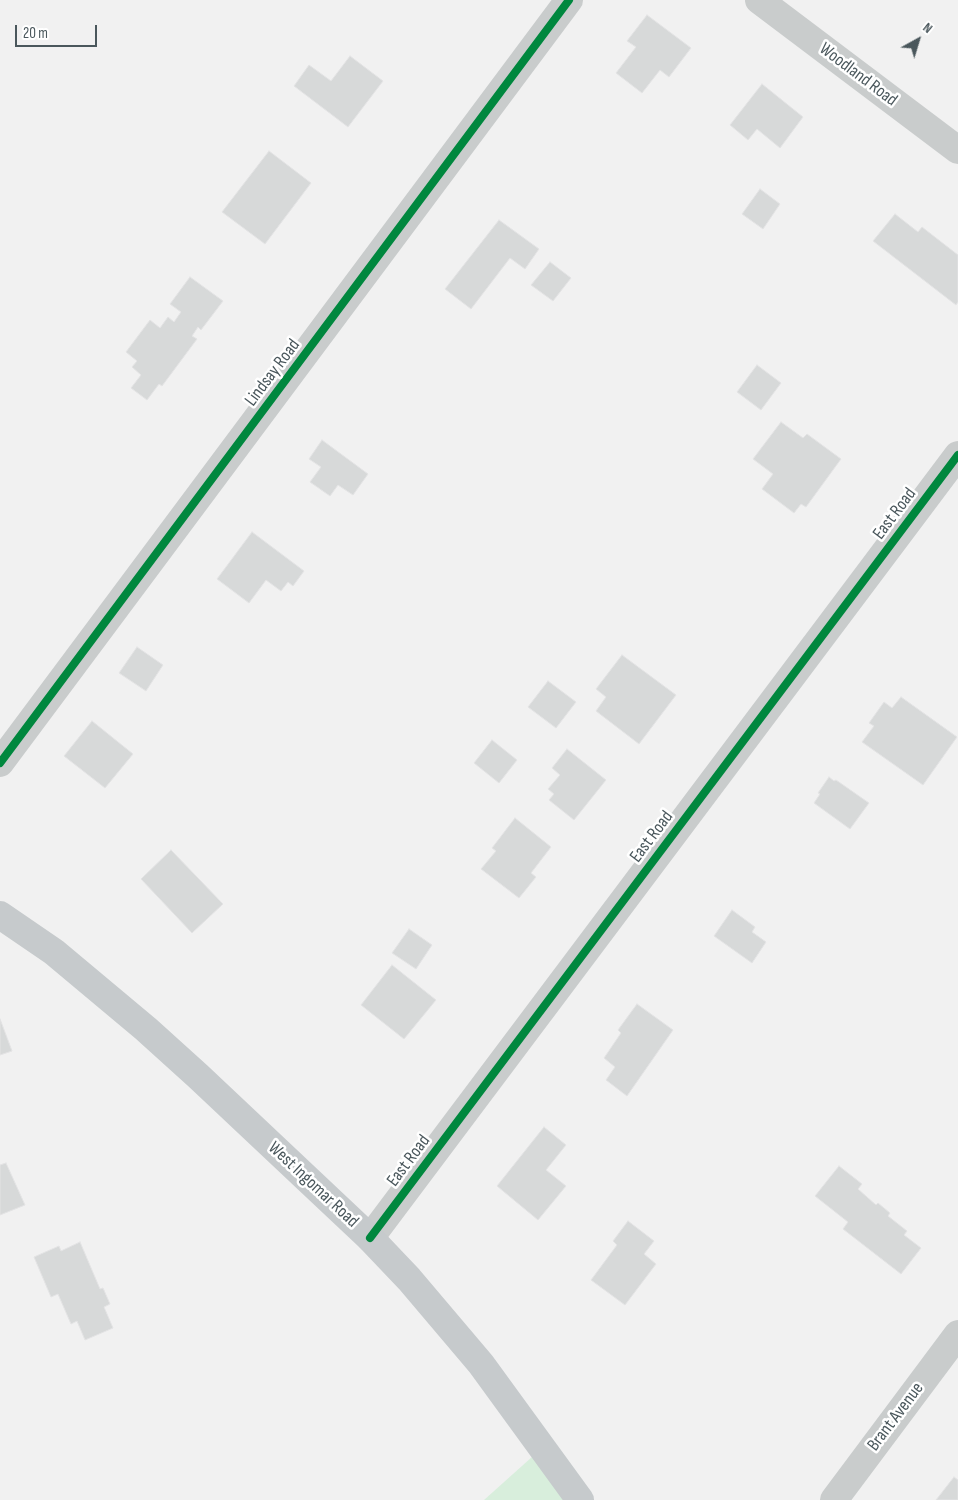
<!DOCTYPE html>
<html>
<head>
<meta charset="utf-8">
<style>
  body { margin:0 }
  #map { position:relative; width:958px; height:1500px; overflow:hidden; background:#f1f1f1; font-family:"Sofia Sans Condensed",sans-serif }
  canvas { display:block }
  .north { position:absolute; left:893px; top:15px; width:50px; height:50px; -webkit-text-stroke:4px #fff; paint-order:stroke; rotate:39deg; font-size:14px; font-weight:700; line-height:20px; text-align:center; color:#4a575c }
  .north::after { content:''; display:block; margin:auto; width:18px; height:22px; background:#4a575c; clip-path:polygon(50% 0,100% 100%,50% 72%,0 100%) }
  .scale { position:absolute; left:15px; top:25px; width:82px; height:22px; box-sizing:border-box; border:2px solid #4a575c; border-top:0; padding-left:6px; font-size:15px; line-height:18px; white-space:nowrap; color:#4a575c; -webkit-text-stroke:4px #fff; paint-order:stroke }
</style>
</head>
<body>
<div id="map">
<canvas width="958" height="1500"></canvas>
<div class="north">N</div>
<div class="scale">20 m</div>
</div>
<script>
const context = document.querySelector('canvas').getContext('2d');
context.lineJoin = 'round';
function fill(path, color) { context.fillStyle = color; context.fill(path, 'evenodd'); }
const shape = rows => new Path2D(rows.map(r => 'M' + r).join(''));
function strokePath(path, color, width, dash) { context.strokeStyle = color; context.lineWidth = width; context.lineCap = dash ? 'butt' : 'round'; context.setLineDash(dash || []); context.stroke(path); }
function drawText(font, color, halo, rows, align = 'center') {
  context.font = font + ' "Sofia Sans Condensed",sans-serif'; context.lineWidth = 5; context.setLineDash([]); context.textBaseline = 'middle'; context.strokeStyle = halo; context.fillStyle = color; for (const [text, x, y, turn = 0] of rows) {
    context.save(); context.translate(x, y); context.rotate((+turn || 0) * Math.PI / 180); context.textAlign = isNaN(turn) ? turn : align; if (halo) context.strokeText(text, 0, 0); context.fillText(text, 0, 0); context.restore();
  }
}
fill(shape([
  [542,1448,580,1500,484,1500]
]), '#d8eedc');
const building = shape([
  [647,15,691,48,669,77,660,70,642,93,616,73,636,47,627,41,647,15],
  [350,56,383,81,348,127,294,86,309,65,331,81,350,56],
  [762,84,803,117,780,148,757,129,748,140,730,125,762,84],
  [269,151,311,183,265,244,222,212,269,151],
  [760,189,780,204,763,229,742,214,760,189],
  [895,214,918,232,922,227,958,255,958,302,956,305,873,241,895,214],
  [499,220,539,249,525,269,510,258,471,309,445,289,499,220],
  [550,262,571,278,553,301,531,285,550,262],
  [190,277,223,301,201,330,198,327,192,336,197,339,162,386,159,384,147,400,131,388,141,375,132,367,137,361,126,352,150,320,160,328,168,317,174,322,181,312,170,304,190,277],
  [757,365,781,383,761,410,737,392,757,365],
  [781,422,803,438,807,434,841,459,806,507,801,504,794,513,762,489,773,474,753,459,781,422],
  [322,440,368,474,353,495,338,485,330,496,310,482,321,467,309,459,322,440],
  [252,532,304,571,293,586,288,582,281,591,266,580,249,603,217,579,252,532],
  [137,647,163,665,146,691,119,673,137,647],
  [622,655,676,695,639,744,596,711,606,697,596,689,622,655],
  [548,681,576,702,556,728,528,707,548,681],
  [901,697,957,737,923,785,862,742,874,726,869,723,884,702,892,708,901,697],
  [92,721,133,754,105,788,64,756,92,721],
  [492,740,517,760,499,783,474,763,492,740],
  [567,749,606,780,574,820,549,800,554,794,548,789,560,775,552,768,567,749],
  [829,777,834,781,836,780,869,803,850,829,814,803,820,794,818,793,829,777],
  [515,818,551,847,531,873,536,877,519,898,481,869,496,851,492,848,515,818],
  [171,850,223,904,192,933,141,879,171,850],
  [732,910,755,927,752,932,766,942,752,963,714,936,732,910],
  [409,929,432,945,416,969,392,953,409,929],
  [392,965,436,1000,404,1039,361,1005,392,965],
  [637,1004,673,1030,627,1096,606,1080,615,1067,604,1058,621,1033,618,1030,637,1004],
  [0,1019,12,1051,0,1055,0,1019],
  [544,1127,566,1145,546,1170,566,1186,538,1220,497,1186,544,1127],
  [6,1163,25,1205,0,1215,0,1165,6,1163],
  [839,1166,862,1184,858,1189,876,1205,878,1203,890,1213,888,1216,907,1231,904,1235,921,1248,901,1274,843,1229,848,1222,815,1196,839,1166],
  [628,1221,654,1241,644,1254,656,1264,625,1305,591,1280,617,1245,613,1241,628,1221],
  [80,1242,100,1289,103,1288,110,1304,104,1307,113,1328,85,1340,77,1321,71,1324,58,1294,51,1297,34,1257,59,1246,61,1251,80,1242],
  [954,1477,958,1480,958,1500,936,1500,954,1477]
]);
fill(building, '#d7d9d9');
strokePath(building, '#e3e3e4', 1);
strokePath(shape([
  [759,0,958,150],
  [0,763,569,0],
  [370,1238,958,455],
  [834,1500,958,1334]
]), '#c9cccc', 28);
strokePath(shape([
  [0,915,54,952,146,1029,198,1076,370,1238,409,1279,481,1364,580,1500]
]), '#c6cacc', 28);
strokePath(shape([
  [0,763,569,0],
  [370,1238,958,455]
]), '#00873e', 8);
drawText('18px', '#4a575c', '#fff', [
  ["Woodland Road",858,75,37],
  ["Lindsay Road",273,373,-53],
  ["East Road",895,514,-53],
  ["East Road",652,837,-53],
  ["East Road",409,1161,-53],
  ["West Ingomar Road",313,1185,43],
  ["Brant Avenue",896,1417,-53]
]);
</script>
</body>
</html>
